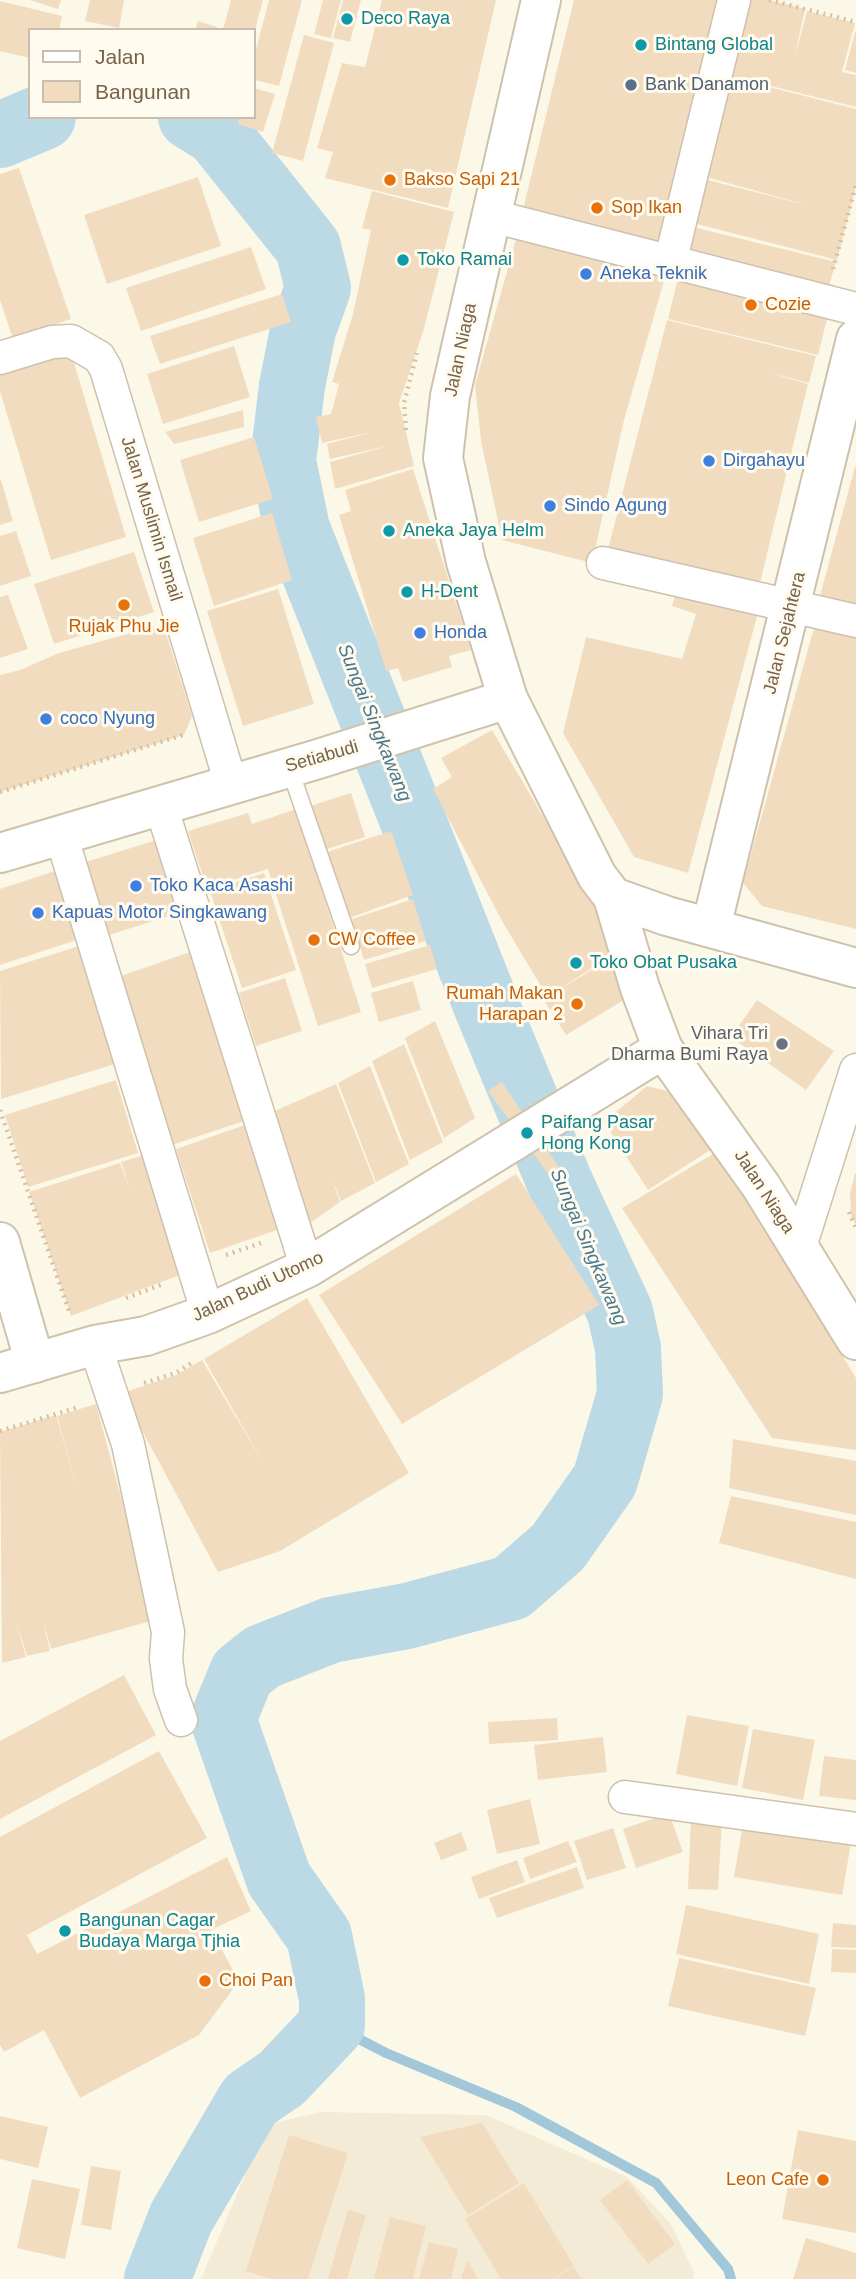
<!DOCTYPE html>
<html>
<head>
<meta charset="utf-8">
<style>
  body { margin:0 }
  #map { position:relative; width:856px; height:2279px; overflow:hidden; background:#fcf8e8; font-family:Helvetica,sans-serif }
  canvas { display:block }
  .legend { position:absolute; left:28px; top:28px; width:228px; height:91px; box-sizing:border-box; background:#fffbef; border:2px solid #c9beae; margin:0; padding:9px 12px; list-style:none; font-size:21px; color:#77624c }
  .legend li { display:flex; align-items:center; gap:14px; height:35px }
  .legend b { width:35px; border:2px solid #c9beae }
</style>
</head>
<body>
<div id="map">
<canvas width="856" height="2279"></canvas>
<ul class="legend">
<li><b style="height:9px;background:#fff"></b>Jalan</li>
<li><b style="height:19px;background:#f2dcc0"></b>Bangunan</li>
</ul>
</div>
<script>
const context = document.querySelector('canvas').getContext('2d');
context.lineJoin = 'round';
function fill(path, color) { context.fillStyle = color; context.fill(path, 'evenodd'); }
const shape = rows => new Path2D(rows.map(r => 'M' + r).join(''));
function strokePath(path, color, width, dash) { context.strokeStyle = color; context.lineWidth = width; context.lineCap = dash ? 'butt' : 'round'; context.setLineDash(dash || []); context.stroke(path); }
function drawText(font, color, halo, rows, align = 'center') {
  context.font = font + ' Helvetica,sans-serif'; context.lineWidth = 6; context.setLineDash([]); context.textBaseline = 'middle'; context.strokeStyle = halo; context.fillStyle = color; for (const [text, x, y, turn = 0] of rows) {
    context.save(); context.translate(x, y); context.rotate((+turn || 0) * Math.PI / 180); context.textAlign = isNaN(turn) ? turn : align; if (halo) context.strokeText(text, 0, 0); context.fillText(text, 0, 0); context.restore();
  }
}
fill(shape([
  [321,2112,486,2115,627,2177,671,2224,694,2272,693,2279,201,2279,264,2130,269,2124]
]), '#f4ebd6');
strokePath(shape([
  [332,2025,386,2053,516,2107,656,2183,728,2269,731,2279]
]), '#a2c7d8', 10);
strokePath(shape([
  [0,135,43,117],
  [157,2279,181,2218,250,2100,282,2078,332,2025,332,1999,319,1936,279,1879,223,1719,242,1673,262,1657,331,1630,407,1616,511,1588,558,1547,605,1480,630,1394,628,1348,620,1312,560,1183,487,1007,297,529,283,461,292,386,303,330,318,288,308,247,217,133,191,117]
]), '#bcd9e6', 66);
fill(shape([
  [30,0,61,0,58,9],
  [90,0,124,0,119,28,85,21],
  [231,0,263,0,255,30,223,30],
  [269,0,302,0,279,86,254,80,254,57],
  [323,0,341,0,331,38,314,34],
  [343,0,361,0,350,42,333,38],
  [382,0,496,0,448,208,325,178,333,152,317,148,342,63,365,67],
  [574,0,731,0,659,254,521,218],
  [747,0,770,0,805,9,794,60,807,11,855,23,842,72,856,75,856,107,727,75],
  [0,1,62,16,59,30,30,30,30,58,0,51],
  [198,21,217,27,217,30,195,30],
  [855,32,856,32,856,73,845,70],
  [304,35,334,43,303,161,272,153],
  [726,76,856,109,856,187,837,260,689,222,700,178,811,206,699,175],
  [254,88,275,94,263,132,238,124,240,117,254,117],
  [19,168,71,319,13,339,0,300,0,174],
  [198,177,221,246,107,284,84,215],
  [372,191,454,212,423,332,399,403,414,466,335,489,330,462,388,446,330,459,327,444,372,432,322,443,316,417,331,414,339,384,332,382,353,314,371,230,362,228],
  [693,227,836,262,826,296,684,261],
  [519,229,668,267,624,420,592,563,502,540,481,441,475,385],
  [251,247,266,289,141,331,126,288],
  [679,274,829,311,818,355,668,319],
  [282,294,291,322,160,364,150,336],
  [667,320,816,356,809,383,766,372,808,384,758,591,606,557],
  [234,346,250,397,163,424,147,374],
  [70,349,126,537,51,560,0,391,0,370],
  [243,410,244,427,174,444,165,432],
  [254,437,273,499,199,522,180,460],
  [855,467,856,467,856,613,818,603],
  [413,469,471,650,449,656,452,667,403,682,398,668,386,671,339,515,351,511,345,490],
  [1,480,13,521,0,525,0,481],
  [272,513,292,580,214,606,193,538],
  [16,531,31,576,0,586,0,536],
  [134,552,154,612,54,644,34,584],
  [677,587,759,609,688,873,634,857,563,733,586,637,682,659,696,614,672,606],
  [278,589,314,704,243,726,207,611],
  [8,595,28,649,0,658,0,597],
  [817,617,856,627,856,929,762,906,743,883],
  [163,624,192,716,184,735,0,792,0,675,20,670,59,653],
  [492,730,608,926,617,952,552,994,618,954,629,997,566,1035,544,1000,548,998,502,921,433,789,452,777,441,758],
  [351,793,365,837,324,850,310,806],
  [296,809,361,1012,318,1026,268,869,207,888,188,831,248,813,252,824],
  [391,831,413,895,349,918,327,852],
  [163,838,185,911,109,935,86,862],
  [61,869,83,938,0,965,0,889],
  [264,873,296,970,242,988,210,891],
  [413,899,426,941,364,960,352,919],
  [430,945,437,969,372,988,365,964],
  [79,946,115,1064,1,1099,0,971],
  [193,951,250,1119,172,1145,115,978],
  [285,978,302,1031,256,1046,239,993],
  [413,981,421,1010,379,1022,371,993],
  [757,1000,834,1051,806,1090,731,1037],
  [435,1021,475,1118,444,1138,405,1038],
  [404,1044,443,1142,410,1160,372,1061],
  [370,1066,409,1164,376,1182,338,1083],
  [116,1080,138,1153,28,1187,5,1115],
  [502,1082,564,1175,554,1182,488,1091],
  [336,1084,375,1183,341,1201,331,1177,340,1202,310,1223,270,1113],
  [647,1086,680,1094,718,1145,648,1190,604,1122],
  [245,1125,280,1229,210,1253,176,1149],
  [718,1151,856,1378,856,1450,772,1438,622,1208],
  [147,1154,185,1273,71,1316,29,1192,120,1163,130,1190,121,1162],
  [855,1173,856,1174,856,1225,851,1217,850,1194],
  [516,1174,599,1305,402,1424,319,1295],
  [307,1298,409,1473,280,1551,218,1572,122,1393,176,1375,202,1360,265,1466,204,1359],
  [96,1404,154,1620,51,1649,43,1621,50,1651,27,1656,16,1621,26,1657,2,1663,0,1432,56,1415,79,1495,57,1416],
  [733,1439,856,1461,856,1515,729,1488],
  [731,1496,856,1522,856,1579,719,1543],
  [124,1675,156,1735,0,1819,0,1741],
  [687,1715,749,1726,737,1786,676,1774],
  [557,1718,558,1740,489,1744,488,1722],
  [753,1729,815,1740,803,1800,742,1788],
  [603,1737,607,1772,538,1780,534,1745],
  [159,1751,207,1838,27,1935,37,1954,227,1857,251,1911,211,1930,239,1981,199,2035,80,2098,44,2030,4,2052,0,2045,0,1837],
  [824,1756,856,1760,856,1800,819,1796],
  [530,1799,540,1844,497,1854,487,1810],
  [669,1813,683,1852,636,1868,623,1829],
  [691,1819,722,1820,718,1890,688,1889],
  [744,1819,852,1837,842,1895,734,1877],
  [613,1828,626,1868,587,1880,574,1841],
  [461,1832,468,1850,441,1860,434,1843],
  [568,1841,577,1862,530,1879,523,1858],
  [517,1860,525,1882,479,1899,471,1877],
  [577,1867,584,1888,497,1918,489,1898],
  [686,1905,819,1934,809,1984,676,1954],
  [833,1923,856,1925,856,1948,831,1947],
  [832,1949,856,1950,856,1973,831,1972],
  [679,1958,816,1988,805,2036,668,2006],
  [0,2116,48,2127,38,2168,0,2159],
  [482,2123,519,2183,468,2215,420,2137],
  [798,2130,856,2141,856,2233,782,2219],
  [289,2135,348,2153,308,2279,271,2279,246,2271],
  [91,2166,121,2171,111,2230,81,2225],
  [32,2179,80,2189,65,2259,17,2248],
  [627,2180,675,2244,648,2264,600,2200],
  [524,2183,574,2266,552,2279,501,2279,465,2219],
  [348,2210,366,2215,347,2279,328,2279],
  [390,2217,426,2226,413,2279,374,2279],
  [806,2238,856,2253,856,2279,793,2279],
  [429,2242,458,2249,451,2279,419,2279],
  [467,2260,478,2279,461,2279],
  [574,2267,581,2279,554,2279]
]), '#f2dcc0');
const service = shape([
  [289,767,351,946]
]);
const minor = shape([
  [492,216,856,309],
  [670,263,734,0],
  [0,358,52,342,71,341,99,357,106,369,231,784],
  [603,563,856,621],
  [161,806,307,1268],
  [61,835,208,1314],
  [800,1247,856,1070],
  [95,1345,128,1444,168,1632,166,1659,170,1689,181,1720],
  [625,1797,856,1829]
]);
const tertiary = shape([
  [508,699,466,562,443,458,450,396,541,0],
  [613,897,667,916,856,968],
  [711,927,856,339],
  [0,1242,35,1363]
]);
const secondary = shape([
  [0,853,315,760,508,699,597,876,613,897,640,988,663,1049,761,1186,856,1340],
  [0,1373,95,1345,146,1336,208,1314,307,1268,663,1049]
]);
strokePath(service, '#cec1ae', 19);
strokePath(minor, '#cec1ae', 35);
strokePath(tertiary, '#cec1ae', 42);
strokePath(secondary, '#d1c3ab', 42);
strokePath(shape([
  [769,0,856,22],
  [833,269,856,185],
  [406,430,404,403,417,353],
  [0,792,183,735],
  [0,1110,70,1314],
  [849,1212,856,1228],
  [226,1255,264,1242],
  [126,1298,163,1284],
  [144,1383,176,1373,193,1362],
  [0,1431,79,1407]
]), '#d7c0a2', 4.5, [2, 5]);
strokePath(service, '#fff', 16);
strokePath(minor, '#fff', 32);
strokePath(tertiary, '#fff', 38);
strokePath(secondary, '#fff', 38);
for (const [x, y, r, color] of [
  [347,19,7,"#0f9aa8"],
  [641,45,7,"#0f9aa8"],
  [631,85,7,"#5c6f8a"],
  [390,180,7,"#e8710a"],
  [597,208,7,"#e8710a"],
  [403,260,7,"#0f9aa8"],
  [586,274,7,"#3f7fe0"],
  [751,305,7,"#e8710a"],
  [709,461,7,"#3f7fe0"],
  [550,506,7,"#3f7fe0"],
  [389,531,7,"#0f9aa8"],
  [407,592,7,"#0f9aa8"],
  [124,605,7,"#e8710a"],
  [420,633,7,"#3f7fe0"],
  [46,719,7,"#3f7fe0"],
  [136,886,7,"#3f7fe0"],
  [38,913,7,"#3f7fe0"],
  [314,940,7,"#e8710a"],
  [576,963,7,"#0f9aa8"],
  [577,1004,7,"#e8710a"],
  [782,1044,7,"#6b7280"],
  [527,1133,7,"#0f9aa8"],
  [65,1931,7,"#0f9aa8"],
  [205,1981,7,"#e8710a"],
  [823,2180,7,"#e8710a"]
]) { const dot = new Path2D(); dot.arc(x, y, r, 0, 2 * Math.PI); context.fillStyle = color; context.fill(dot); strokePath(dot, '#fffbef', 2.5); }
drawText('18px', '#0d838f', '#fffbef', [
  ["Deco Raya",361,19],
  ["Bintang Global",655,45],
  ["Toko Ramai",417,260],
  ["Aneka Jaya Helm",403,531],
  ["H-Dent",421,592],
  ["Toko Obat Pusaka",590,963],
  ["Paifang Pasar",541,1123],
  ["Hong Kong",541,1144],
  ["Bangunan Cagar",79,1921],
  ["Budaya Marga Tjhia",79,1942]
], 'left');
drawText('18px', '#4e5e75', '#fffbef', [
  ["Bank Danamon",645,85]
], 'left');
drawText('18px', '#c56008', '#fffbef', [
  ["Bakso Sapi 21",404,180],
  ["Sop Ikan",611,208],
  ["Cozie",765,305],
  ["Rujak Phu Jie",124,627,"center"],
  ["CW Coffee",328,940],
  ["Rumah Makan",563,994,"right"],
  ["Harapan 2",563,1015,"right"],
  ["Choi Pan",219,1981],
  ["Leon Cafe",809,2180,"right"]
], 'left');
drawText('18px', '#366cbe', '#fffbef', [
  ["Aneka Teknik",600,274],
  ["Dirgahayu",723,461],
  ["Sindo Agung",564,506],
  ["Honda",434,633],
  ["coco Nyung",60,719],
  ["Toko Kaca Asashi",150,886],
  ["Kapuas Motor Singkawang",52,913]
], 'left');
drawText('18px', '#77624c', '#fffbef', [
  ["Jalan Niaga",461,350,-78],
  ["Jalan Muslimin Ismail",151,519,73],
  ["Jalan Sejahtera",785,633,-76],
  ["Setiabudi",322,757,-16],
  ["Jalan Niaga",764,1192,57],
  ["Jalan Budi Utomo",258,1287,-25]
]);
drawText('18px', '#5b616d', '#fffbef', [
  ["Vihara Tri",768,1034],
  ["Dharma Bumi Raya",768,1055]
], 'right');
drawText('italic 19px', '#497891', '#fffbef', [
  ["Sungai Singkawang",374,723,68],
  ["Sungai Singkawang",588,1247,67]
]);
</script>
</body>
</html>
